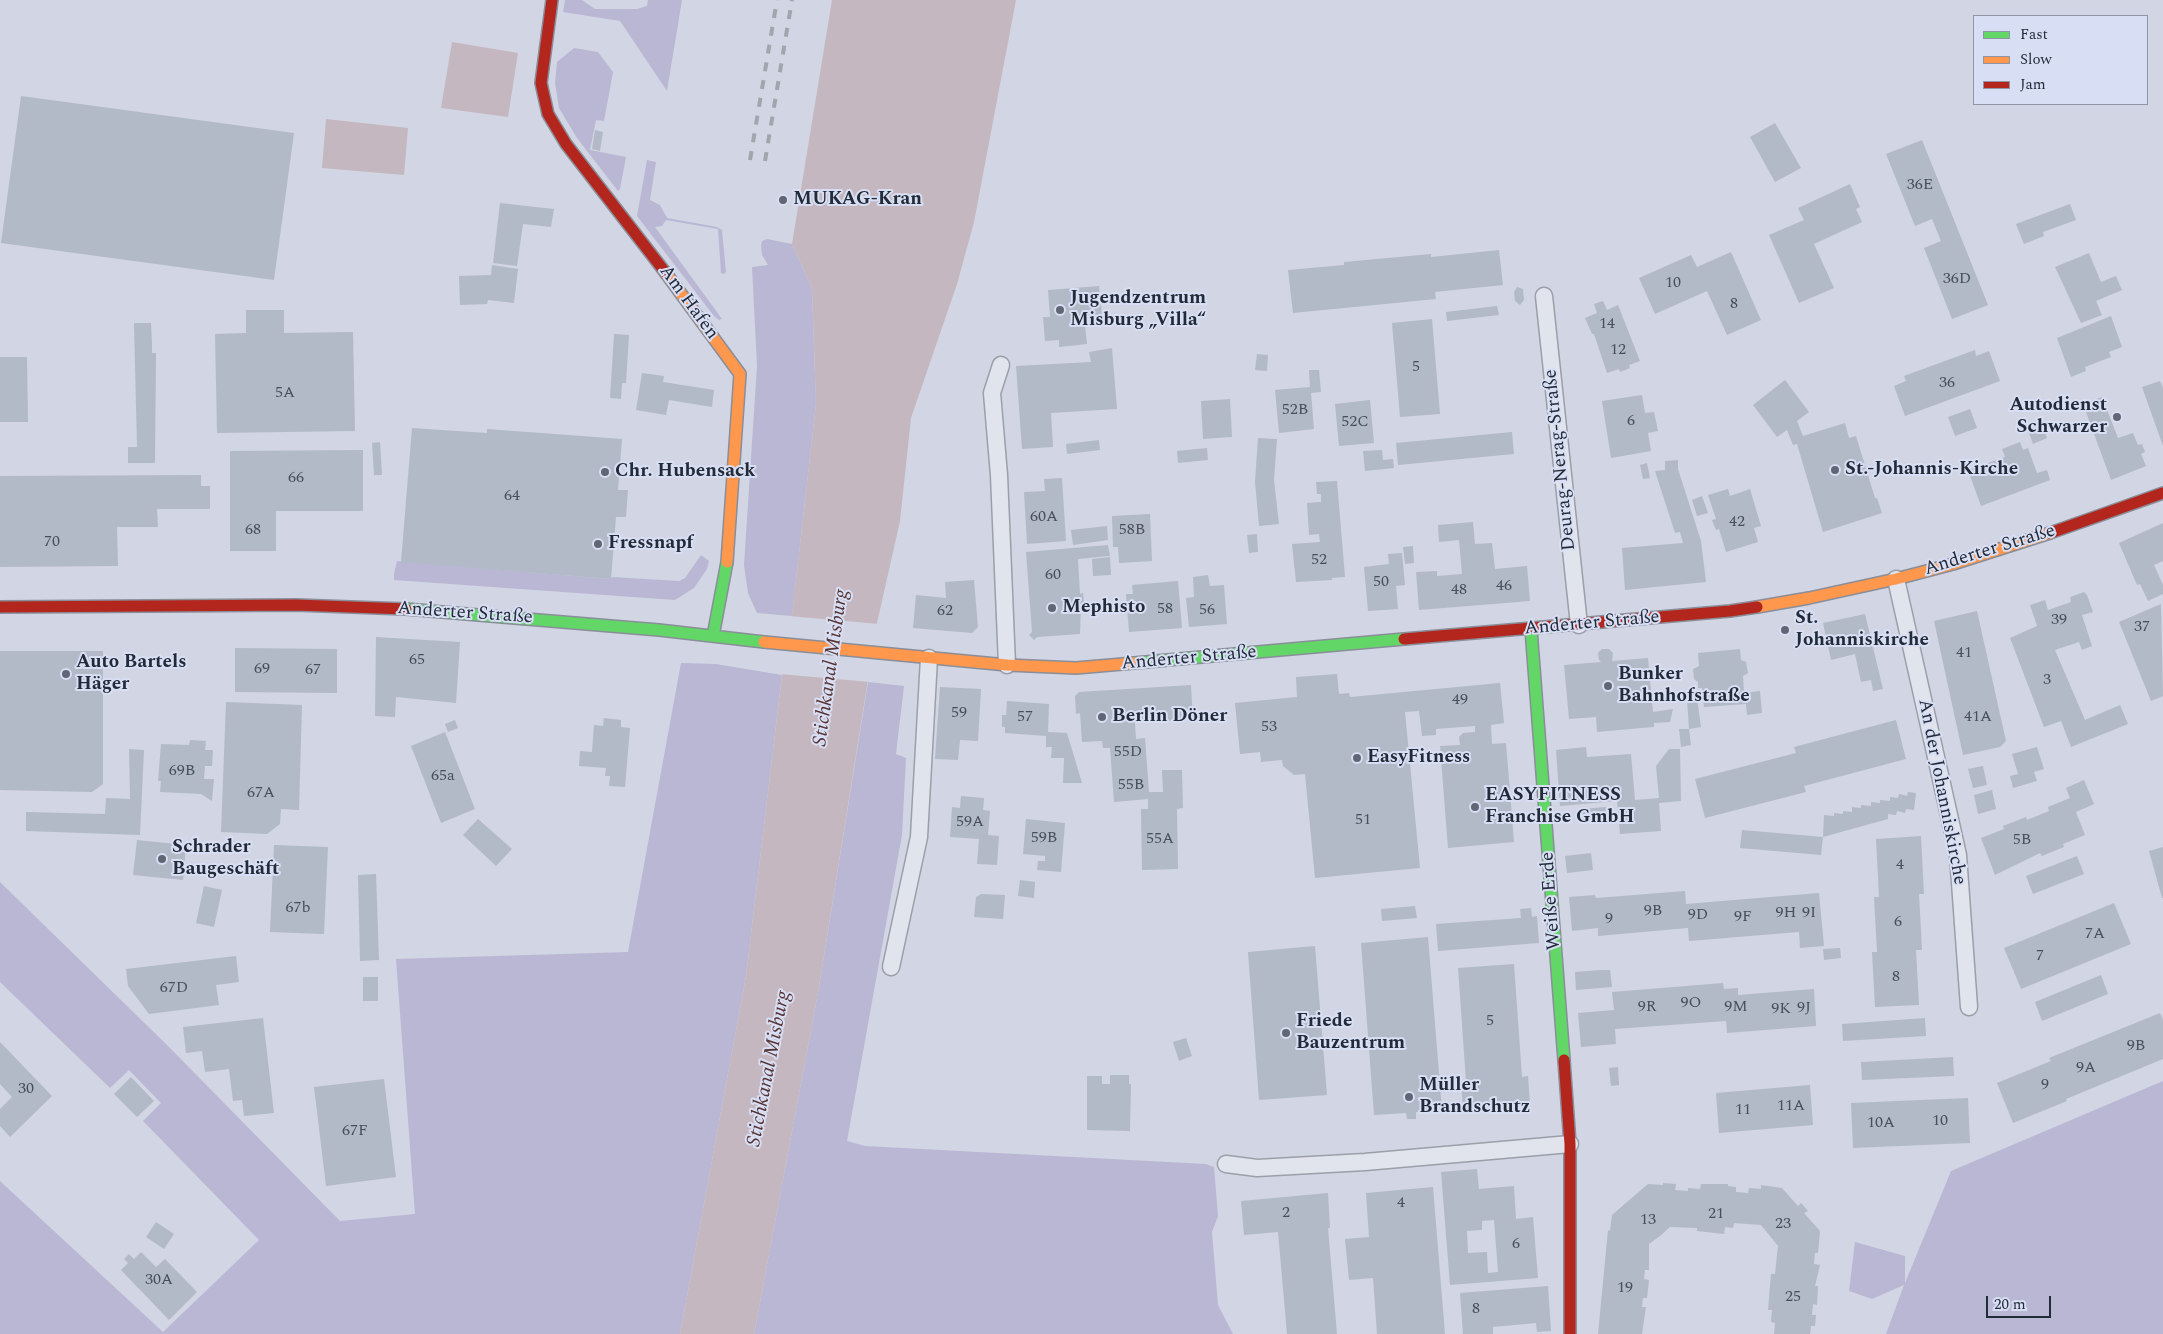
<!DOCTYPE html>
<html>
<head>
<meta charset="utf-8">
<style>
  body { margin:0 }
  #map { position:relative; width:2163px; height:1334px; overflow:hidden; background:#d2d5e3; font-family:Spectral,serif }
  canvas { display:block }
  .legend { position:absolute; left:1973px; top:15px; width:175px; height:90px; box-sizing:border-box; background:#d8def3; border:1px solid #8f96a8; margin:0; padding:6px 9px; list-style:none; font-size:15px; color:#222b38 }
  .legend li { display:flex; align-items:center; gap:10px; height:25px }
  .legend b { width:25px; border:1px solid #8f96a8 }
  .scale { position:absolute; left:1986px; top:1296px; width:65px; height:22px; box-sizing:border-box; border:2px solid #222b38; border-top:0; padding-left:6px; font-size:15px; line-height:18px; white-space:nowrap; color:#222b38; -webkit-text-stroke:4px #d8def3; paint-order:stroke }
</style>
</head>
<body>
<div id="map">
<canvas width="2163" height="1334"></canvas>
<ul class="legend">
<li><b style="height:6px;background:#63d668"></b>Fast</li>
<li><b style="height:6px;background:#ff974d"></b>Slow</li>
<li><b style="height:6px;background:#b3261e"></b>Jam</li>
</ul>
<div class="scale">20 m</div>
</div>
<script>
const context = document.querySelector('canvas').getContext('2d');
context.lineJoin = 'round';
function fill(path, color) { context.fillStyle = color; context.fill(path, 'evenodd'); }
const shape = rows => new Path2D(rows.map(r => 'M' + r).join(''));
function strokePath(path, color, width, dash) { context.strokeStyle = color; context.lineWidth = width; context.lineCap = dash ? 'butt' : 'round'; context.setLineDash(dash || []); context.stroke(path); }
function drawText(font, color, halo, rows, align = 'center') {
  context.font = font + ' Spectral,serif'; context.lineWidth = 4; context.setLineDash([]); context.textBaseline = 'middle'; context.strokeStyle = halo; context.fillStyle = color; for (const [text, x, y, turn = 0] of rows) {
    context.save(); context.translate(x, y); context.rotate((+turn || 0) * Math.PI / 180); context.textAlign = isNaN(turn) ? turn : align; if (halo) context.strokeText(text, 0, 0); context.fillText(text, 0, 0); context.restore();
  }
}
fill(shape([
  [565,0,582,0,595,9,637,9,647,6,648,0,682,0,667,91,620,21,563,12],
  [574,48,598,52,613,72,604,121,596,120,590,150,626,157,620,189,618,191,577,138,559,108,555,83,557,62],
  [647,160,656,162,650,200,660,205,667,218,717,227,722,230,726,272,724,274,721,273,718,229,666,220,662,226,655,227,722,319,719,320,714,316,637,216],
  [767,239,792,244,812,288,816,404,792,616,757,613,748,593,744,565,757,366,752,267,768,265,762,255,761,245,762,241],
  [701,555,709,561,707,569,694,588,675,600,394,580,394,574,397,561,611,579,612,577,679,581,685,578],
  [681,663,716,664,782,675,746,976,680,1334,0,1334,0,1181,163,1332,259,1240,143,1121,161,1103,129,1070,110,1088,0,982,0,882,167,1045,340,1221,415,1214,396,959,628,952],
  [868,682,904,686,896,754,906,758,902,835,847,1141,865,1146,1206,1164,1214,1167,1218,1216,1212,1232,1218,1305,1233,1334,754,1334,819,987],
  [2163,1081,2163,1334,1886,1334,1904,1285,1872,1299,1849,1291,1855,1242,1905,1256,1905,1283,1951,1171]
]), '#bab7d4');
fill(shape([
  [832,0,1016,0,974,222,957,284,911,418,900,521,877,623,819,987,754,1334,680,1334,746,976,782,675,792,615,816,404,812,288,792,244],
  [452,42,518,53,508,117,441,108],
  [326,119,408,128,404,175,322,168]
]), '#c5b7bf');
fill(shape([
  [789,616,879,624,870,682,780,674]
]), '#d2d5e3');
fill(shape([
  [21,96,294,133,274,280,1,243],
  [1775,123,1801,168,1775,182,1750,137],
  [595,130,603,132,600,151,592,149],
  [1922,140,1988,305,1952,319,1924,248,1941,241,1932,219,1915,226,1886,154],
  [1850,184,1860,207,1856,209,1862,222,1814,244,1834,288,1799,303,1769,235,1804,220,1798,208],
  [500,203,554,209,551,227,523,224,517,266,493,263],
  [2070,204,2076,220,2043,232,2044,236,2024,244,2016,224],
  [1499,250,1503,285,1435,292,1436,299,1293,313,1288,270,1344,265,1344,262,1431,254,1431,257],
  [1731,252,1761,320,1727,335,1707,291,1655,314,1639,278,1691,255,1697,267],
  [2089,253,2101,282,2116,276,2122,290,2096,301,2102,315,2081,323,2055,267],
  [492,265,518,269,514,303,488,300,487,304,460,305,459,276,491,275],
  [1099,286,1102,315,1084,316,1087,344,1059,347,1059,340,1045,341,1043,317,1050,317,1048,290],
  [1517,287,1523,289,1524,300,1520,305,1515,301,1514,292],
  [1603,301,1607,310,1618,305,1640,361,1629,365,1630,368,1620,372,1619,369,1607,373,1594,334,1592,334,1585,318,1597,313,1594,304],
  [1497,306,1499,315,1447,321,1446,312],
  [246,310,284,310,284,333,353,332,355,431,217,433,215,334,246,333],
  [2111,316,2122,347,2109,352,2111,357,2085,367,2086,371,2071,377,2057,338],
  [1432,319,1440,414,1400,417,1392,323],
  [134,323,151,323,152,343,147,344,152,343,152,353,156,353,155,463,128,463,128,447,137,447],
  [614,334,629,335,626,383,622,383,621,399,610,398],
  [1112,348,1117,409,1051,413,1053,447,1022,449,1016,366,1091,362,1089,352],
  [1975,350,1976,356,1989,351,2000,381,1905,416,1894,386,1906,381,1904,376],
  [1257,354,1268,355,1267,371,1255,370],
  [0,357,27,357,28,422,0,422],
  [1309,370,1319,370,1321,392,1311,393,1314,429,1279,433,1275,390,1310,387],
  [642,373,664,376,663,382,714,390,712,407,669,400,666,415,636,410],
  [1785,380,1809,412,1797,421,1803,436,1845,423,1849,438,1856,436,1875,498,1877,498,1882,513,1823,532,1797,444,1793,445,1787,430,1777,437,1753,405],
  [2160,381,2163,388,2163,446,2142,387],
  [1642,395,1645,413,1654,412,1658,431,1648,433,1651,451,1611,458,1602,401],
  [2102,397,2118,438,2133,433,2138,445,2142,444,2145,452,2141,454,2146,466,2111,480,2083,404],
  [1230,399,1232,437,1203,439,1201,401],
  [1370,400,1374,443,1339,446,1335,404],
  [1970,409,1977,428,1955,436,1948,417],
  [2033,423,2034,425,2042,423,2047,438,2033,444,2026,425],
  [412,428,487,433,487,429,622,439,618,490,628,490,626,517,616,517,611,579,401,562],
  [1512,432,1514,454,1398,465,1396,443],
  [1258,438,1277,439,1274,480,1279,524,1259,526,1255,482],
  [1099,440,1100,450,1067,454,1066,444],
  [380,442,382,475,374,475,372,443],
  [2020,442,2023,450,2028,448,2037,473,2047,470,2050,480,1981,506,1968,470,2005,457,2002,449],
  [1207,448,1208,460,1178,463,1177,451],
  [363,450,363,511,276,511,276,551,230,551,230,451],
  [1382,450,1383,460,1393,459,1394,468,1365,471,1363,451],
  [1678,460,1678,469,1701,541,1706,582,1625,590,1622,548,1683,543,1680,532,1675,533,1655,471,1665,470,1665,461],
  [1647,463,1650,478,1643,479,1640,465],
  [201,475,201,486,210,486,210,509,157,509,158,527,117,527,118,566,0,567,0,476],
  [1062,478,1066,541,1027,544,1024,492,1045,491,1044,479],
  [1337,481,1345,577,1332,578,1332,580,1296,582,1292,544,1320,542,1319,534,1309,535,1307,503,1321,502,1321,494,1317,494,1316,482],
  [1728,489,1730,496,1750,489,1761,526,1754,528,1758,542,1726,552,1719,529,1716,530,1712,520,1716,519,1708,495],
  [1702,496,1708,513,1697,516,1692,500],
  [1150,514,1152,561,1119,563,1118,547,1113,547,1112,516],
  [1473,522,1475,544,1492,543,1495,569,1527,566,1530,601,1419,610,1416,572,1437,571,1437,576,1462,574,1459,540,1439,542,1438,525],
  [2163,523,2163,561,2154,565,2163,585,2163,594,2148,601,2140,584,2137,585,2119,543],
  [1107,526,1108,540,1073,545,1071,530],
  [1257,534,1258,552,1249,553,1247,535],
  [1108,545,1110,556,1078,559,1080,594,1083,593,1084,604,1081,604,1080,634,1037,637,1034,640,1029,635,1032,632,1026,552],
  [1413,546,1414,563,1405,564,1403,547],
  [1402,553,1405,585,1396,586,1398,609,1368,611,1364,567,1389,564,1388,554],
  [1110,557,1111,575,1093,576,1092,559],
  [1208,575,1210,586,1224,585,1227,624,1189,627,1186,598,1194,597,1193,577],
  [974,580,978,627,972,633,913,628,916,595,946,598,945,582],
  [1178,581,1182,628,1129,632,1126,594,1133,594,1132,585],
  [2084,592,2087,595,2093,612,2082,615,2092,646,2082,650,2079,642,2055,650,2085,720,2120,705,2128,724,2071,747,2061,721,2044,727,2010,638,2037,626,2030,605,2045,600,2048,610,2071,602,2070,597],
  [2161,604,2163,696,2151,701,2119,622],
  [1977,611,2006,741,2000,747,1963,755,1934,621],
  [1865,614,1883,689,1873,691,1871,680,1861,682,1855,654,1831,660,1823,623],
  [376,637,460,642,456,703,396,697,395,717,375,716],
  [235,648,337,649,337,693,235,692],
  [1602,649,1609,649,1613,653,1612,661,1648,658,1653,712,1673,709,1670,722,1654,723,1654,727,1641,728,1597,732,1596,717,1569,719,1564,665,1601,662,1599,660,1598,653],
  [1740,649,1741,660,1746,662,1748,673,1743,676,1744,693,1760,691,1762,713,1747,715,1746,704,1704,707,1702,688,1698,688,1698,682,1694,679,1693,669,1699,666,1698,653],
  [0,651,103,651,103,784,92,792,0,790],
  [1337,674,1339,694,1349,693,1350,697,1500,683,1504,723,1491,725,1492,744,1506,743,1514,842,1448,848,1440,746,1460,745,1459,737,1463,733,1475,732,1475,726,1436,729,1436,735,1422,736,1419,711,1405,712,1420,868,1315,878,1305,774,1294,775,1283,766,1282,760,1261,762,1260,752,1240,754,1235,703,1297,697,1296,677],
  [1191,685,1193,719,1135,723,1136,739,1145,738,1149,792,1163,792,1162,770,1182,770,1183,808,1177,809,1178,869,1142,870,1141,809,1148,809,1148,799,1114,802,1110,748,1103,748,1102,741,1082,742,1080,713,1076,714,1075,696,1079,692],
  [940,687,981,689,978,741,960,740,958,760,935,759],
  [1697,698,1701,727,1689,729,1687,699],
  [1007,701,1049,704,1048,732,1067,733,1082,783,1063,783,1064,758,1051,758,1052,747,1046,747,1046,736,1005,733,1005,727,1002,727,1002,715,1006,715],
  [226,702,302,705,299,810,281,809,280,824,267,834,221,832],
  [604,718,621,720,621,727,630,728,625,787,609,786,610,776,605,776,606,768,579,766,580,751,592,752,594,725,603,726],
  [455,720,458,728,448,732,445,724],
  [1896,720,1906,759,1804,786,1806,792,1705,818,1695,779,1796,753,1794,747],
  [1679,729,1689,729,1691,745,1681,747],
  [445,732,475,809,441,823,411,746],
  [190,740,206,741,205,750,213,750,212,766,205,766,204,779,214,779,212,801,201,794,160,792,161,781,158,781,161,744,189,745],
  [1586,747,1587,757,1631,754,1635,800,1659,798,1656,766,1669,749,1680,749,1681,801,1659,803,1661,831,1620,834,1617,801,1560,806,1556,750],
  [2037,747,2044,769,2034,772,2037,781,2013,788,2010,776,2018,774,2012,754],
  [129,749,144,750,140,835,26,831,26,812,105,814,106,798,130,799],
  [1983,766,1987,785,1973,788,1968,769],
  [2084,780,2094,804,2076,812,2085,835,2063,844,2064,847,2042,856,2040,853,1995,875,1981,838,2004,829,2003,826,2026,817,2027,820,2049,811,2048,807,2070,798,2066,788],
  [1992,790,1996,809,1978,814,1974,795],
  [1908,792,1916,793,1914,810,1906,809,1905,813,1897,811,1896,815,1888,814,1888,819,1823,837,1824,815,1834,816,1834,813,1843,814,1843,811,1852,812,1852,807,1861,808,1861,805,1871,806,1871,802,1880,803,1880,800,1890,801,1890,797,1898,798,1899,794,1907,796],
  [961,796,984,798,983,810,990,811,988,835,999,836,997,865,977,864,979,839,950,837,952,807,960,808],
  [1606,807,1607,821,1583,822,1582,809],
  [478,819,512,849,496,866,463,835],
  [1026,819,1065,823,1061,872,1037,870,1038,861,1045,861,1045,856,1023,854],
  [1742,830,1823,837,1821,855,1740,848],
  [1921,836,1924,894,1919,894,1922,950,1916,950,1919,1005,1875,1007,1872,952,1877,952,1874,897,1879,897,1876,839],
  [137,840,186,845,183,880,133,875],
  [274,845,328,847,324,934,270,932],
  [2163,847,2163,898,2162,898,2149,851],
  [1591,853,1593,870,1567,873,1565,856],
  [2077,856,2084,874,2033,894,2026,876],
  [376,874,379,960,360,961,358,875],
  [1020,880,1035,882,1034,898,1018,896],
  [204,886,222,890,214,927,196,923],
  [1685,891,1686,904,1819,893,1824,946,1800,948,1799,932,1689,941,1688,928,1598,936,1598,928,1572,931,1569,897,1595,895,1596,898],
  [981,894,1005,895,1003,919,974,917,976,897],
  [2114,903,2131,944,2021,989,2004,948],
  [1415,906,1417,918,1382,921,1381,909],
  [1531,908,1532,917,1537,916,1539,943,1438,951,1436,924,1521,918,1520,909],
  [1428,937,1442,1110,1416,1112,1416,1119,1407,1119,1406,1113,1374,1115,1361,943],
  [1315,946,1327,1095,1259,1100,1248,952],
  [1840,948,1841,958,1824,960,1823,949],
  [236,956,239,982,216,985,219,1005,149,1014,128,986,126,969],
  [1514,964,1522,1077,1528,1076,1530,1104,1463,1109,1461,1081,1466,1081,1458,968],
  [1601,970,1610,970,1612,987,1576,990,1575,972],
  [2101,975,2108,994,2042,1021,2035,1002],
  [363,977,378,977,378,1001,363,1001],
  [1723,983,1724,989,1738,988,1738,995,1814,989,1816,1026,1727,1033,1726,1021,1615,1029,1616,1044,1581,1047,1578,1013,1614,1010,1612,992],
  [2160,1013,2163,1020,2163,1059,2066,1099,2067,1101,2013,1123,1997,1083,2051,1061,2049,1058],
  [263,1018,274,1113,244,1116,242,1100,233,1101,229,1069,205,1072,202,1051,186,1053,183,1027],
  [1925,1018,1926,1036,1843,1041,1842,1024],
  [1186,1038,1192,1056,1179,1061,1173,1042],
  [0,1042,52,1096,10,1137,0,1126,0,1109,12,1097,0,1084],
  [1953,1057,1954,1076,1862,1080,1861,1062],
  [1618,1067,1619,1085,1611,1086,1609,1068],
  [1110,1075,1129,1075,1129,1084,1131,1084,1130,1131,1087,1130,1087,1076,1102,1076,1102,1084,1110,1084],
  [131,1077,154,1101,137,1117,114,1094],
  [384,1079,396,1177,326,1186,314,1087],
  [1810,1085,1813,1125,1719,1133,1716,1093],
  [1968,1098,1970,1143,1853,1148,1851,1103],
  [1477,1169,1479,1189,1514,1186,1516,1219,1533,1217,1538,1278,1450,1285,1441,1172],
  [1494,1220,1498,1272,1488,1273,1487,1252,1468,1253,1467,1231,1482,1230,1482,1221],
  [1663,1183,1676,1184,1675,1190,1688,1191,1688,1188,1700,1189,1701,1184,1728,1184,1728,1186,1736,1187,1736,1192,1748,1193,1749,1188,1761,1189,1761,1185,1782,1188,1798,1206,1801,1203,1808,1211,1804,1213,1820,1231,1818,1253,1815,1253,1814,1264,1820,1265,1815,1286,1818,1286,1817,1305,1813,1304,1812,1315,1816,1315,1815,1326,1811,1326,1810,1334,1774,1334,1775,1323,1771,1322,1772,1310,1768,1310,1771,1274,1775,1274,1778,1246,1761,1225,1734,1223,1733,1228,1725,1227,1724,1234,1697,1231,1697,1228,1670,1227,1660,1236,1649,1244,1649,1270,1645,1270,1644,1279,1649,1280,1647,1298,1643,1298,1642,1307,1646,1307,1642,1334,1598,1334,1608,1230,1610,1231,1612,1215,1648,1184,1663,1185],
  [1433,1187,1445,1334,1377,1334,1373,1278,1349,1280,1345,1239,1369,1237,1366,1193],
  [1328,1193,1330,1228,1328,1228,1337,1334,1287,1334,1278,1232,1244,1235,1241,1201],
  [156,1222,174,1234,164,1249,146,1237],
  [141,1252,156,1267,165,1259,197,1292,169,1320,121,1270,128,1263,124,1259,129,1254,134,1259],
  [1548,1286,1551,1331,1537,1332,1536,1323,1493,1327,1493,1334,1463,1334,1460,1293]
]), '#b2bac7');
const street = shape([
  [1544,296,1579,625],
  [1001,365,992,393,999,475,1007,665],
  [1896,579,1958,855,1969,1007],
  [891,967,919,837,929,658],
  [1226,1164,1257,1168,1365,1162,1570,1144]
]);
const fast = shape([
  [406,609,659,630,764,642],
  [1531,629,1564,1060],
  [713,636,727,562],
  [1134,663,1404,639]
]);
const slow = shape([
  [665,272,740,374,727,562],
  [1757,607,1809,598,1896,579,1953,564,2050,533],
  [764,642,1007,665,1076,668,1134,663]
]);
const jam = shape([
  [552,0,541,83,548,114,566,144,665,272],
  [2050,533,2163,493],
  [0,607,296,605,406,609],
  [1404,639,1730,611,1757,607],
  [1564,1060,1570,1144,1570,1334]
]);
strokePath(street, '#9a9fa9', 19);
strokePath(fast, '#8a8e99', 14);
strokePath(slow, '#8a8e99', 14);
strokePath(jam, '#8a8e99', 14);
strokePath(street, '#e1e4ec', 16);
strokePath(fast, '#63d668', 11);
strokePath(slow, '#ff974d', 11);
strokePath(jam, '#b3261e', 11);
strokePath(shape([
  [750,160,777,0],
  [765,161,792,0]
]), '#a2a5ac', 4, [9, 9]);
for (const [x, y, r, color] of [
  [783,200,5,"#606674"],
  [1060,310,5,"#606674"],
  [2117,417,5,"#606674"],
  [1835,470,5,"#606674"],
  [605,472,5,"#606674"],
  [598,544,5,"#606674"],
  [1052,608,5,"#606674"],
  [1785,630,5,"#606674"],
  [66,674,5,"#606674"],
  [1608,686,5,"#606674"],
  [1102,717,5,"#606674"],
  [1357,758,5,"#606674"],
  [1475,807,5,"#606674"],
  [162,859,5,"#606674"],
  [1286,1033,5,"#606674"],
  [1409,1097,5,"#606674"]
]) { const dot = new Path2D(); dot.arc(x, y, r, 0, 2 * Math.PI); context.fillStyle = color; context.fill(dot); strokePath(dot, '#d8def3', 2); }
drawText('16px', '#464f5c', null, [
  ["36E",1920,186],
  ["36D",1957,280],
  ["10",1673,284],
  ["8",1734,305],
  ["14",1607,325],
  ["12",1618,351],
  ["5",1416,368],
  ["36",1947,384],
  ["5A",285,394],
  ["52B",1295,411],
  ["6",1631,422],
  ["52C",1355,423],
  ["66",296,479],
  ["64",512,497],
  ["60A",1044,518],
  ["42",1737,523],
  ["68",253,531],
  ["58B",1132,531],
  ["70",52,543],
  ["52",1319,561],
  ["60",1053,576],
  ["50",1381,583],
  ["46",1504,587],
  ["48",1459,591],
  ["58",1165,610],
  ["56",1207,611],
  ["62",945,612],
  ["39",2059,621],
  ["37",2142,628],
  ["41",1964,654],
  ["65",417,661],
  ["69",262,670],
  ["67",313,671],
  ["3",2047,681],
  ["49",1460,701],
  ["59",959,714],
  ["57",1025,718],
  ["41A",1978,718],
  ["53",1269,728],
  ["55D",1128,753],
  ["69B",182,772],
  ["65a",443,777],
  ["55B",1131,786],
  ["67A",261,794],
  ["51",1363,821],
  ["59A",970,823],
  ["59B",1044,839],
  ["55A",1160,840],
  ["5B",2022,841],
  ["4",1900,866],
  ["67b",298,909],
  ["9B",1653,912],
  ["9H",1786,914],
  ["9I",1809,914],
  ["9D",1698,916],
  ["9F",1743,918],
  ["9",1609,920],
  ["6",1898,923],
  ["7A",2095,935],
  ["7",2040,957],
  ["8",1896,978],
  ["67D",174,989],
  ["9O",1691,1004],
  ["9R",1647,1008],
  ["9M",1736,1008],
  ["9J",1804,1009],
  ["9K",1781,1010],
  ["5",1490,1022],
  ["9B",2136,1047],
  ["9A",2086,1069],
  ["9",2045,1086],
  ["30",26,1090],
  ["11A",1791,1107],
  ["11",1743,1111],
  ["10",1940,1122],
  ["10A",1881,1124],
  ["67F",355,1132],
  ["4",1401,1204],
  ["2",1286,1214],
  ["21",1716,1215],
  ["13",1648,1221],
  ["23",1783,1225],
  ["6",1516,1245],
  ["30A",159,1281],
  ["19",1625,1289],
  ["25",1793,1298],
  ["8",1476,1310]
]);
drawText('bold 19px', '#222b38', '#d8def3', [
  ["MUKAG-Kran",793,200],
  ["Jugendzentrum",1070,299],
  ["Misburg „Villa“",1070,321],
  ["Autodienst",2107,406,"right"],
  ["Schwarzer",2107,428,"right"],
  ["St.-Johannis-Kirche",1845,470],
  ["Chr. Hubensack",615,472],
  ["Fressnapf",608,544],
  ["Mephisto",1062,608],
  ["St.",1795,619],
  ["Johanniskirche",1795,641],
  ["Auto Bartels",76,663],
  ["Häger",76,685],
  ["Bunker",1618,675],
  ["Bahnhofstraße",1618,697],
  ["Berlin Döner",1112,717],
  ["EasyFitness",1367,758],
  ["EASYFITNESS",1485,796],
  ["Franchise GmbH",1485,818],
  ["Schrader",172,848],
  ["Baugeschäft",172,870],
  ["Friede",1296,1022],
  ["Bauzentrum",1296,1044],
  ["Müller",1419,1086],
  ["Brandschutz",1419,1108]
], 'left');
drawText('19px', '#222b38', '#d8def3', [
  ["Am Hafen",688,303,54],
  ["Deurag-Nerag-Straße",1561,460,-96],
  ["Anderter Straße",1990,551,-17],
  ["Anderter Straße",465,614,4],
  ["Anderter Straße",1592,624,-5],
  ["Anderter Straße",1189,659,-5],
  ["An der Johanniskirche",1941,792,79],
  ["Weiße Erde",1552,901,-94]
]);
drawText('italic 20px', '#563333', '#d8def3', [
  ["Stichkanal Misburg",832,668,-82],
  ["Stichkanal Misburg",770,1069,-79]
]);
</script>
</body>
</html>
